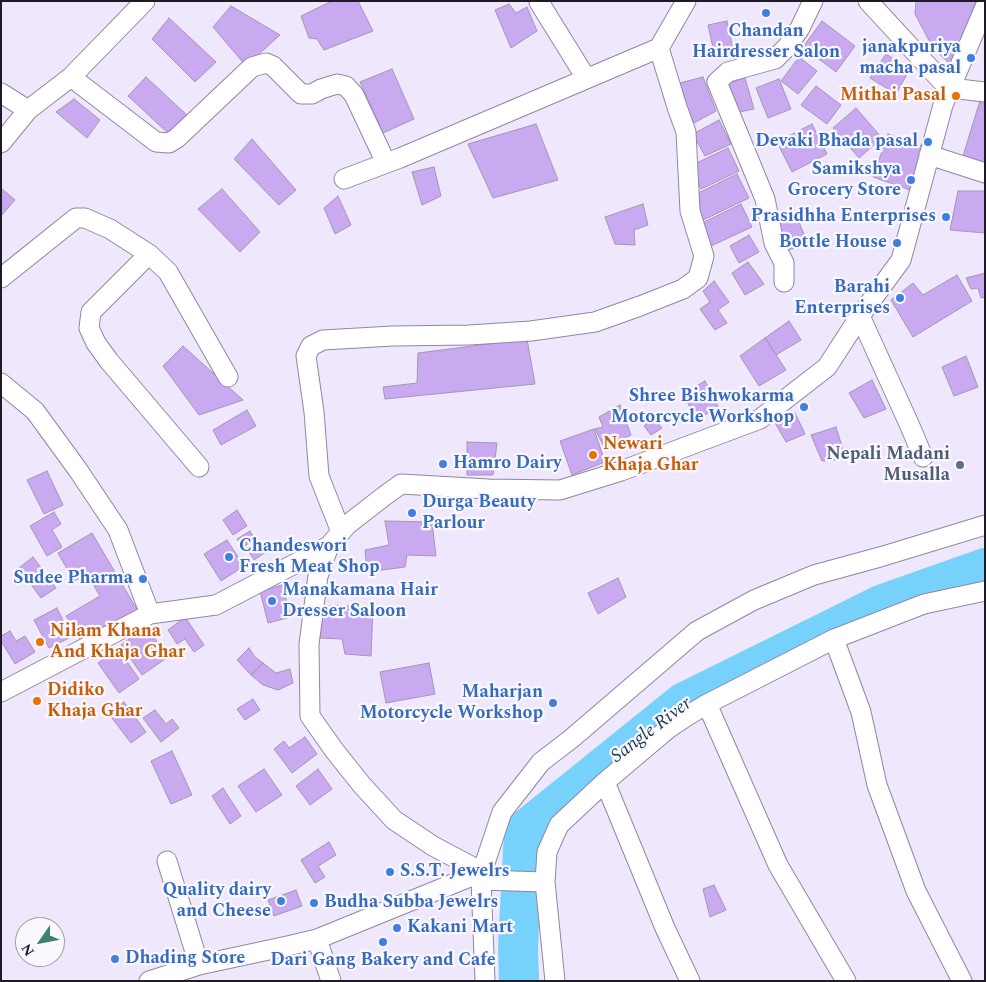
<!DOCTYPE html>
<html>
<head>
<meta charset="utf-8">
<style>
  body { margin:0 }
  #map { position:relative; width:986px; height:982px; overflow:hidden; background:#efe7fb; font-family:Spectral,serif }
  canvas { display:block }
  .frame { position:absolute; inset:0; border:2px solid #201a26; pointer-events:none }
  .north { position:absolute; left:15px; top:917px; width:50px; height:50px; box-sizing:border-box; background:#faf7fe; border:1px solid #a39fa8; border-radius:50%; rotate:237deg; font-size:14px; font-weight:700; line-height:20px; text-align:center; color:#201a26 }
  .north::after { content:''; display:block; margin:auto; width:18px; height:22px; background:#3e8071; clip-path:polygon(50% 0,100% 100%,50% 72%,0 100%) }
</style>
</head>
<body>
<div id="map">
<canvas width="986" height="982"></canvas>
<div class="frame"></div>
<div class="north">N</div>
</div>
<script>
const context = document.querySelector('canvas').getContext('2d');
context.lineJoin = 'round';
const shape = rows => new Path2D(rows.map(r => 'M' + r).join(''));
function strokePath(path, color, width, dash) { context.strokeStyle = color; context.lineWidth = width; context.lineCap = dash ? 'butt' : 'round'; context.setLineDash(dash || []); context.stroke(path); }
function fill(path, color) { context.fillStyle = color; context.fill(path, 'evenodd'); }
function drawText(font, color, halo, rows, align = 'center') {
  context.font = font + ' Spectral,serif'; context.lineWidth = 4.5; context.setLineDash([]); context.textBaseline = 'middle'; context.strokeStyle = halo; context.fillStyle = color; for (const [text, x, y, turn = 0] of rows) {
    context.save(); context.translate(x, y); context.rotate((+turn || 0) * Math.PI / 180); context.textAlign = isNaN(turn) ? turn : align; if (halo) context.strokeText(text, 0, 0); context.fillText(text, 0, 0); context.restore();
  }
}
strokePath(shape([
  [519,981,518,947,524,831,683,703,883,604,985,568]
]), '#77d2fb', 40);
const building = shape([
  [332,1,358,1,373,31,324,50,317,39,309,38,301,16,332,1],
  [916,1,976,1,953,67,933,48,915,14,916,1],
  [509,4,516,13,527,7,537,31,511,48,495,10,509,4],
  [231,6,280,35,246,66,213,27,231,6],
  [169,18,216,62,195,82,152,39,169,18],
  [727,21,733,49,714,52,708,25,727,21],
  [822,21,855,46,836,72,803,47,822,21],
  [886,54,910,69,896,94,870,78,886,54],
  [799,57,817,71,798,94,781,81,799,57],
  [392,69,414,119,383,133,360,82,392,69],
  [146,77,188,116,170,135,128,96,146,77],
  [703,77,716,111,694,123,676,84,703,77],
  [745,78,754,109,735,113,726,84,745,78],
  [779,79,791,109,768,118,756,88,779,79],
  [816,86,841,105,827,124,801,105,816,86],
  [982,94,985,95,985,162,963,156,982,94],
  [74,99,100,120,87,138,56,112,74,99],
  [856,108,882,138,859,158,833,128,856,108],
  [719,120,731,144,705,156,693,134,719,120],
  [536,124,558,180,493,198,468,144,536,124],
  [812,124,827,154,792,172,777,142,812,124],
  [888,134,928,148,913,191,873,177,888,134],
  [252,139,296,190,279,205,234,159,252,139],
  [728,148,739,171,701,189,690,166,728,148],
  [434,167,441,196,422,205,412,172,434,167],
  [737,174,749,198,703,220,692,196,737,174],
  [1,188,15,200,1,216,1,188],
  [222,189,260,232,240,252,198,209,222,189],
  [958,191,985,191,985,233,950,230,958,191],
  [338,196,351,225,335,234,324,208,338,196],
  [643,204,648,225,634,230,635,245,615,244,605,217,643,204],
  [741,204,752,227,711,246,700,224,741,204],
  [796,215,808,244,781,252,773,222,783,218,796,215],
  [749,235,759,252,739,263,730,246,749,235],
  [748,262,764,284,745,295,732,273,748,262],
  [985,273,985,297,981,298,978,288,971,289,966,278,985,273],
  [957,275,972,301,913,337,891,300,913,283,923,295,957,275],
  [714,281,729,302,718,310,727,323,715,330,700,309,710,302,703,291,714,281],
  [789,321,801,340,776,355,765,338,789,321],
  [765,338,786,370,759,386,740,356,765,338],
  [527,339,535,384,385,399,383,387,417,383,418,353,527,339],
  [183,346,243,400,199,415,163,366,183,346],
  [966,356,978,387,954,396,942,367,966,356],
  [872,380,886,409,864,418,849,393,872,380],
  [705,381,719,408,696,419,683,394,705,381],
  [620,405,631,435,605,449,595,429,603,427,599,417,620,405],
  [247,410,256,426,221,445,213,430,247,410],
  [795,413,805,434,786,442,774,421,795,413],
  [654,418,662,428,651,435,644,426,654,418],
  [836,427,846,459,822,461,811,435,836,427],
  [594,429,605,462,572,475,560,441,594,429],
  [467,442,497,443,493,475,467,475,467,442],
  [47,471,63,505,44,514,27,480,47,471],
  [237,510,247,526,233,535,223,520,237,510],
  [54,512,61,524,52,530,62,547,47,556,30,526,54,512],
  [385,521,432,522,436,556,407,555,405,567,367,572,365,550,389,545,385,521],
  [250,531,255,539,243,547,237,539,250,531],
  [92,533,139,613,84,646,66,616,100,596,87,574,74,581,58,553,92,533],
  [227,540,244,566,221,581,204,554,227,540],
  [261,544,266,552,254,560,249,552,261,544],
  [33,557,56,588,41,598,19,568,33,557],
  [618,578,626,597,598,614,588,593,618,578],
  [282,585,291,617,268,623,260,591,282,585],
  [318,606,373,606,371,656,345,654,342,639,320,638,318,606],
  [57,608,71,637,49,648,34,620,57,608],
  [185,617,204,645,194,652,185,639,177,644,168,630,185,617],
  [146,626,168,657,142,675,121,645,146,626],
  [10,631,16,641,25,636,35,652,15,664,1,641,1,636,10,631],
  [249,648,255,657,263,663,251,675,237,660,249,648],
  [118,649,139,679,119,693,98,663,118,649],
  [263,663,276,673,290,669,293,683,278,690,263,685,251,675,263,663],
  [429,663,435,694,386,703,380,672,429,663],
  [253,699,260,710,245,720,237,709,253,699],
  [124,702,146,732,131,743,109,714,124,702],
  [155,710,166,724,172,719,179,728,161,742,143,718,155,710],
  [305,737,317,754,292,773,274,749,284,741,289,748,305,737],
  [172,751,192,795,171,804,151,761,172,751],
  [264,769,282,795,256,812,238,786,264,769],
  [318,769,332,789,310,805,296,786,318,769],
  [223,788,241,816,230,824,212,796,223,788],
  [329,842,336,855,318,866,325,877,315,883,301,860,329,842],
  [714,885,726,910,710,917,703,889,714,885],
  [296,890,302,906,274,916,268,900,296,890]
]);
fill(building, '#c9a9f0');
strokePath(building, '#a396b5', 1);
const minor = shape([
  [868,1,949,89],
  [539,2,586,78],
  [71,77,156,142,169,143,177,138,252,67,266,63,273,66,301,94,312,94,321,89,337,84,346,86,354,95,386,163],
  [950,88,985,92],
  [1,93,28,110],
  [1,143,28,110,71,77,145,1],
  [929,155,985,173],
  [344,179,400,158,659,48],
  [149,254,91,312,89,328,96,343,109,361,199,467],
  [1,278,76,218,85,218,110,229,149,254,168,272,228,377],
  [784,282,784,263,774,243,765,199,717,82,728,72,775,59,787,47,800,28,813,1],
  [860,316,910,426,923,457],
  [1,383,35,411,78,470,118,530,150,614],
  [341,532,319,476,314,412,306,356,311,346,323,340,393,336,469,335,531,331,595,322,640,306,683,289,698,278,704,256,690,211,686,132,677,107,659,48,686,1],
  [834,639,861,712,877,785,916,891,962,981],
  [1,692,150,614,216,605,329,546,347,525,383,497,401,484,488,489,560,490,621,471,760,419,827,367,860,316,901,260,943,105,985,7],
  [707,704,778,865,846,981],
  [605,782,665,928,690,981],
  [167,861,199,965],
  [481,880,545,882],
  [317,939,331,981],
  [149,981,199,965,292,945,317,939,482,872,433,846,394,820,361,784,334,750,310,716,309,644,318,576,329,546],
  [485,981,481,880,482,872,502,812,541,762,571,739,697,631,754,600,814,575,880,557,985,525],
  [555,981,545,882,547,852,559,825,605,782,669,728,687,716,707,704,834,639,924,604,985,591]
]);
strokePath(minor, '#9285a3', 21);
strokePath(minor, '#fff', 19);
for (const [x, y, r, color] of [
  [766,13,5,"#3f7fe0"],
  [971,58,5,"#3f7fe0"],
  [956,96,5,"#e8710a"],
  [928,142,5,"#3f7fe0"],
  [911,180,5,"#3f7fe0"],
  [946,217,5,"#3f7fe0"],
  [897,243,5,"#3f7fe0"],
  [900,298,5,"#3f7fe0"],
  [804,407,5,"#3f7fe0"],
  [593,455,5,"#e8710a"],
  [443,464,5,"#3f7fe0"],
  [960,465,5,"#5c6f8a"],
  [412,513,5,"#3f7fe0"],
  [229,557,5,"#3f7fe0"],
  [143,579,5,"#3f7fe0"],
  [272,601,5,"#3f7fe0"],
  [40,642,5,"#e8710a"],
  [37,701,5,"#e8710a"],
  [553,703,5,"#3f7fe0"],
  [390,872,5,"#3f7fe0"],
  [281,901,5,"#3f7fe0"],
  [314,903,5,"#3f7fe0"],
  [397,928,5,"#3f7fe0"],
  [383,942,5,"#3f7fe0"],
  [115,959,5,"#3f7fe0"]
]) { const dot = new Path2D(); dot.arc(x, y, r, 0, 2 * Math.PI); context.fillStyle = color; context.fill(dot); strokePath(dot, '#faf7fe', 2); }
drawText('bold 18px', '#366cbe', '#faf7fe', [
  ["Chandan",766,32,"center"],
  ["Hairdresser Salon",766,53,"center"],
  ["janakpuriya",961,48],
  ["macha pasal",961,69],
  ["Devaki Bhada pasal",918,142],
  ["Samikshya",901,170],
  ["Grocery Store",901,191],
  ["Prasidhha Enterprises",936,217],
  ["Bottle House",887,243],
  ["Barahi",890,288],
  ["Enterprises",890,309],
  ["Shree Bishwokarma",794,397],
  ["Motorcycle Workshop",794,418],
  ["Hamro Dairy",453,464,"left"],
  ["Durga Beauty",422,503,"left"],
  ["Parlour",422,524,"left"],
  ["Chandeswori",239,547,"left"],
  ["Fresh Meat Shop",239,568,"left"],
  ["Sudee Pharma",133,579],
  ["Manakamana Hair",282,591,"left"],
  ["Dresser Saloon",282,612,"left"],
  ["Maharjan",543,693],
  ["Motorcycle Workshop",543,714],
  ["S.S.T. Jewelrs",400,872,"left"],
  ["Quality dairy",271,891],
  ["and Cheese",271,912],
  ["Budha Subba Jewelrs",324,903,"left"],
  ["Kakani Mart",407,928,"left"],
  ["Dhading Store",125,959,"left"],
  ["Dari Gang Bakery and Cafe",383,961,"center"]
], 'right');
drawText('bold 18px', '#c56008', '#faf7fe', [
  ["Mithai Pasal",946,96,"right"],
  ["Newari",603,445],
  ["Khaja Ghar",603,466],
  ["Nilam Khana",50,632],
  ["And Khaja Ghar",50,653],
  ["Didiko",47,691],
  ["Khaja Ghar",47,712]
], 'left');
drawText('bold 18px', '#4e5e75', '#faf7fe', [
  ["Nepali Madani",950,455],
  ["Musalla",950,476]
], 'right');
drawText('italic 19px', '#194152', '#faf7fe', [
  ["Sangle River",652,731,-37]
]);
</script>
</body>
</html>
